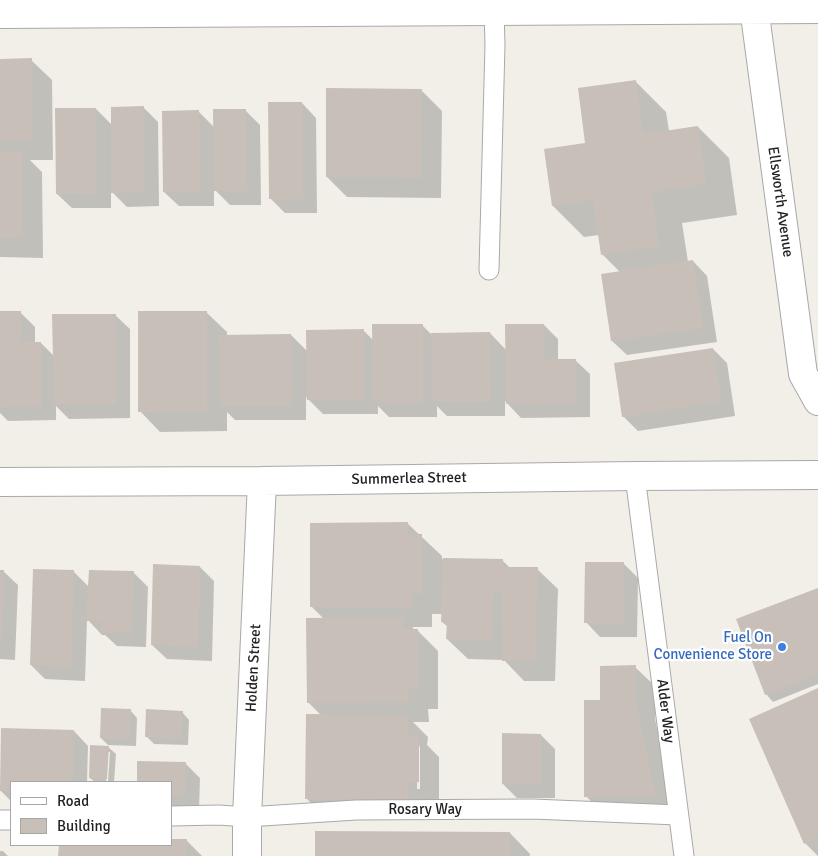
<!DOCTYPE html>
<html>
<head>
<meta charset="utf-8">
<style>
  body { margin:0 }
  #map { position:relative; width:818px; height:856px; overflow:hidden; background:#f2efe9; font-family:Signika,sans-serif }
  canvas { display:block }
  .legend { position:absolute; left:10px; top:781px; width:162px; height:65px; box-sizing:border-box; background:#fff; border:1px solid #a7a7a7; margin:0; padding:6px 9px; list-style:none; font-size:15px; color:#222 }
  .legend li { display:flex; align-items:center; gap:10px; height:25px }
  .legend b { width:25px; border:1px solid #a7a7a7 }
</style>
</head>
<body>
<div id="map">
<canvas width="818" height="856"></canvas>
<ul class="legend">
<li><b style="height:6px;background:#fff"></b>Road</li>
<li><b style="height:14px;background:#c7bfb8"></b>Building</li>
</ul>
</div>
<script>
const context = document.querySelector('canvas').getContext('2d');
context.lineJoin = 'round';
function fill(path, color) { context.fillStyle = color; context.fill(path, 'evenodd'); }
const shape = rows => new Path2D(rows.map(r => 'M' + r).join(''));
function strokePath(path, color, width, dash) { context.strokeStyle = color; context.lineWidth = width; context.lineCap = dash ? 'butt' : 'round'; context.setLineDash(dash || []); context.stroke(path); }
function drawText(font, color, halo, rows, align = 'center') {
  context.font = font + ' Signika,sans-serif'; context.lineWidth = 4.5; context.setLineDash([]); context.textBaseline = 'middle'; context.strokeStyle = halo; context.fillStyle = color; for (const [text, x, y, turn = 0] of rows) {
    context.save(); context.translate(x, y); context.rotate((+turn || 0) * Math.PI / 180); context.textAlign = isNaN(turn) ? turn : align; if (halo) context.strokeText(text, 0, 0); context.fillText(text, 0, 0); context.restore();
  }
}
fill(shape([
  [0,60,31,60,52,80,53,160,30,160,42,172,43,258,0,257],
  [635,81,666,112,669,131,698,127,729,158,737,215,682,223,688,262,693,261,707,276,717,342,627,355,612,341,620,272,602,254,599,235,584,237,553,206,586,144],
  [421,90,442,111,441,198,347,197,327,177],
  [302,103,316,118,317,213,285,213,271,199],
  [144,108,158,122,159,206,127,207,111,191,111,208,72,208,57,194,96,109,112,125],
  [246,111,260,125,261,205,230,205,214,189,214,206,179,206,164,192,199,112,215,128],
  [20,312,35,327,35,343,41,343,54,356,115,315,130,329,130,418,69,419,56,406,56,420,8,421,0,413,0,313],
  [206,312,227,332,227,336,291,335,308,352,363,330,374,341,422,325,431,334,490,333,506,350,544,325,558,339,558,360,575,360,590,374,590,417,521,418,505,401,505,416,447,416,437,406,437,417,389,417,378,406,378,414,323,414,306,397,306,420,235,420,227,412,227,431,160,432,140,411],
  [713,349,727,363,735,416,638,431,623,416],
  [407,523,442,556,442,559,502,560,510,568,537,569,558,589,555,681,524,681,504,660,468,659,447,639,448,627,442,622,442,614,432,614,432,627,412,627,416,631,418,631,438,651,438,709,428,709,429,722,413,722,428,737,427,745,439,757,439,802,428,802,428,820,327,819,306,798,321,715,308,702,324,619,312,607],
  [418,744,420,747,420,789,417,789],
  [623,563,638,578,637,637,600,637,586,622],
  [200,567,214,581,212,661,167,659,152,645],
  [0,571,3,571,18,585,15,660,0,659],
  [73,571,89,587,133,572,148,587,146,647,117,646,105,635,102,635,87,619,85,681,45,679,31,665],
  [818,589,818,684,773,702,766,694],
  [635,667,656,687,655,719,676,817,606,817,586,796,601,701],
  [818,690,818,856,805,843,751,719],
  [130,710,137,718,136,746,108,745,101,738],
  [182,712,189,720,188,745,154,744,146,736],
  [74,731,88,746,87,782,11,782,11,801,0,790],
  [541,735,555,749,555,798,517,798,503,784],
  [108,747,116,754,114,782,108,782,110,752,107,752,106,782,95,782,90,778],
  [138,762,185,763,200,778,199,809,171,808,171,782,138,782],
  [510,833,530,854,530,856,316,856],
  [186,840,202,856,60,856,60,845,171,845],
  [0,851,3,851,8,856,0,856]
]), '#0003');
fill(shape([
  [32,58,33,140,0,141,0,59],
  [636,80,643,134,698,126,706,184,652,192,659,246,601,255,593,200,552,206,544,149,585,143,578,88],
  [326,88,422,89,421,178,326,177],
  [268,102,302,102,303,199,269,199],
  [144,106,145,193,111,193,111,107],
  [55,108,96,108,97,194,56,194],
  [213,109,246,109,247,191,214,191],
  [199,110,200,192,163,192,162,111],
  [0,151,22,151,23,238,0,238],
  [693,260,703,328,611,341,601,274],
  [0,311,21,311,21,342,41,342,42,406,0,407],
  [138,311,207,311,207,411,138,412],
  [52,314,116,314,116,404,54,405],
  [372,324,423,324,423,403,373,403],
  [505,324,544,324,544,359,576,359,576,403,506,404],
  [364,329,364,400,307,400,306,330],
  [490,332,491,402,432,402,431,333],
  [291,334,292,406,220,406,219,335],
  [713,348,721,401,622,417,614,363],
  [408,522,408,534,422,534,422,594,412,594,412,607,310,607,310,523],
  [443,558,503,559,503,567,538,567,535,661,502,661,503,627,502,627,502,592,493,592,492,640,446,639,447,623,441,622],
  [585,562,624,562,623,623,584,623],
  [153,564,200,566,198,647,151,645],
  [33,569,74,570,71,667,30,665],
  [0,570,4,570,2,638,0,638],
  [89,570,134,571,132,633,101,633,101,621,86,621],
  [818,588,818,675,765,695,736,619],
  [404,617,404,629,418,629,418,689,408,689,409,702,307,703,306,618],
  [636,665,635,698,656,797,584,797,584,700,600,700,600,666],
  [818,688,818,838,804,844,749,719],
  [101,708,131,709,130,739,100,738],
  [146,709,183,711,181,739,145,737],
  [306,714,408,715,407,735,419,735,419,782,408,782,408,800,305,799],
  [1,728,74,730,73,782,11,782,11,791,0,791],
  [502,733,541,734,541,784,502,784],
  [90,745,109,746,107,779,89,778],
  [137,761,186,762,185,795,171,795,171,782,137,782],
  [315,831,510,832,510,856,315,856],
  [171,839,187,839,186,856,58,856,59,845,171,845]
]), '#c7bfb8');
const service = shape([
  [489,270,495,45,494,11],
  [635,476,684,856],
  [171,816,219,815,247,817,356,810,532,809,678,815],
  [0,820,11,820]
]);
const minor = shape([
  [0,482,262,481,635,476,818,475],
  [247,856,247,817,262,481]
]);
const tertiary = shape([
  [753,0,803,374,818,401],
  [0,14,818,9]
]);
strokePath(service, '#a9a9a9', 21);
strokePath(minor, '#a9a9a9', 30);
strokePath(tertiary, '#a9a9a9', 30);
strokePath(service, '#fff', 19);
strokePath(minor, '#fff', 28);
strokePath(tertiary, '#fff', 28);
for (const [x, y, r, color] of [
  [782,647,5,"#3f7fe0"]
]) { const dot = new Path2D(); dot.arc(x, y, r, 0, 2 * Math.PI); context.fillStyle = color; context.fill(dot); strokePath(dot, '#fff', 2); }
drawText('15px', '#222', '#fff', [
  ["Ellsworth Avenue",780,202,82],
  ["Summerlea Street",409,479,-1],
  ["Holden Street",254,668,-87],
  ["Alder Way",665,711,83],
  ["Rosary Way",425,810]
]);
drawText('15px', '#366cbe', '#fff', [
  ["Fuel On",772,638],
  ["Convenience Store",772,655]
], 'right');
</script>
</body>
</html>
